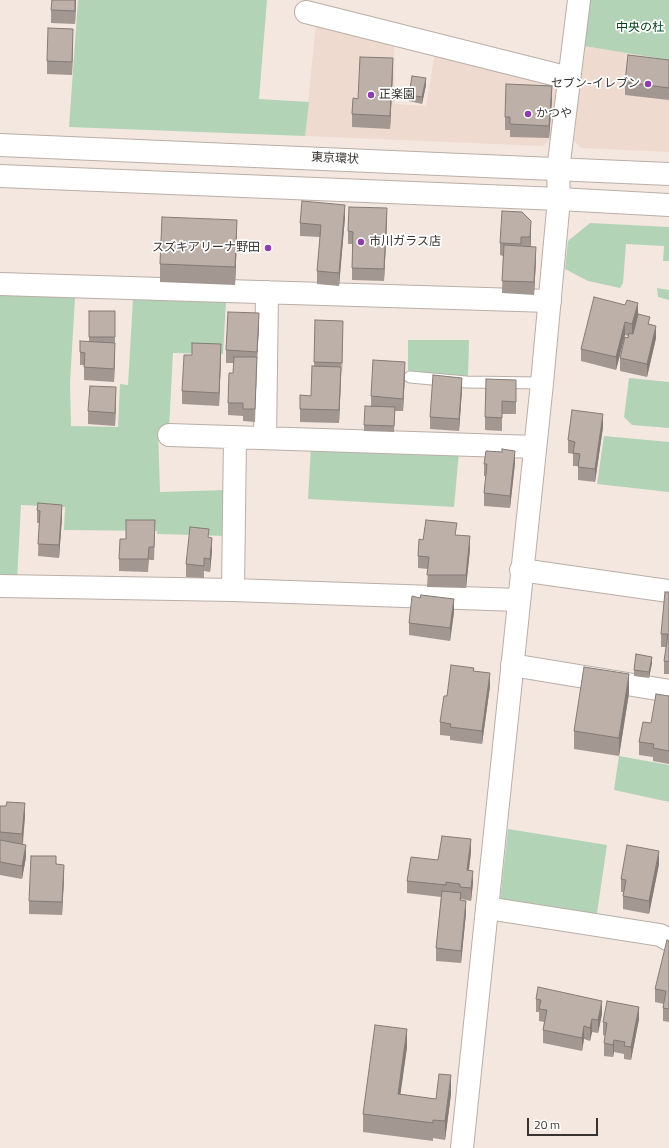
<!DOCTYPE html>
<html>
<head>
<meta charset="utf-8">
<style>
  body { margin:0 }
  #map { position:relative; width:669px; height:1148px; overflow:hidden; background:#f4e7e0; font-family:"Titillium Web",sans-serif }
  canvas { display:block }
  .scale { position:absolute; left:527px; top:1118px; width:71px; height:18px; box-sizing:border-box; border:2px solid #383330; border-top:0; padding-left:5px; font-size:12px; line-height:14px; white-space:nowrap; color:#383330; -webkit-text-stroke:3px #fff; paint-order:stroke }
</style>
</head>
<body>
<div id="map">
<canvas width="669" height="1148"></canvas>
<div class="scale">20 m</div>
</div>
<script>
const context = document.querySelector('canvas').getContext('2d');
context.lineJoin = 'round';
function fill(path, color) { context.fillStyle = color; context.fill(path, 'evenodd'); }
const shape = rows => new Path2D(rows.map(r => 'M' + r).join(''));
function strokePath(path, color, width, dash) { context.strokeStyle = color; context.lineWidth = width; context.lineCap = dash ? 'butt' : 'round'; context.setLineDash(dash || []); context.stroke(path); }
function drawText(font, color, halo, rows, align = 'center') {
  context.font = font + ' "Titillium Web","Noto Sans JP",sans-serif'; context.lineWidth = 3.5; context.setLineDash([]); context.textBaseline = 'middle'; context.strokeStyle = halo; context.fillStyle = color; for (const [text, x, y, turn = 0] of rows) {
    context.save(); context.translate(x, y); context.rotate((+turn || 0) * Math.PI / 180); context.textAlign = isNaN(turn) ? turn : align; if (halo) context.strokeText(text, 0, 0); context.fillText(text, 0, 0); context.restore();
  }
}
fill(shape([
  [316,22,394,43,395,104,426,106,435,52,559,82,551,139,543,146,305,136],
  [584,46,669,60,669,152,581,148,574,141]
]), '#eedacf');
fill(shape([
  [78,0,267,0,259,99,309,102,305,136,69,127],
  [590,0,669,0,669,60,584,46],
  [590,223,669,227,669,261,663,261,664,246,626,244,623,283,620,288,588,281,565,269,568,241],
  [657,288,669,290,669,300,658,297],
  [0,294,75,298,70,383,71,426,118,427,120,384,128,385,133,299,226,302,223,354,173,353,169,429,158,429,160,492,227,490,226,536,157,534,157,531,64,530,65,507,21,505,17,580,0,579],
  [408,340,469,340,468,377,408,374],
  [629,378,669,382,669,428,632,425,624,417],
  [604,436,669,442,669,492,597,484],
  [311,447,459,452,454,507,308,499],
  [619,756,669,765,669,802,614,790],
  [508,829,607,845,596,920,500,900]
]), '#b3d3b7');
const service = shape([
  [410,377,466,382,542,383]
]);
const minor = shape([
  [306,12,569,78],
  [558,170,579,0],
  [0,284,550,301],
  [169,435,535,447],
  [265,438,267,292],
  [521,570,669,591],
  [0,586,233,590,518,600],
  [233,590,235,437],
  [512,665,669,691],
  [487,908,660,935,669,940]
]);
const tertiary = shape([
  [462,1148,542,383,559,199,558,170]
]);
const trunk = shape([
  [0,145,669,174],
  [0,176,559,199,669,205]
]);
strokePath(service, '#baaea7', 13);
strokePath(minor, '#baaea7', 24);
strokePath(tertiary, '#baaea7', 24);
strokePath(trunk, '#baaea7', 24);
strokePath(service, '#fff', 11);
strokePath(minor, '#fff', 22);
strokePath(tertiary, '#fff', 22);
strokePath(trunk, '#fff', 22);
fill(shape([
  [76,0,75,24,51,23,51,10],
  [73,42,72,75,47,74,47,61],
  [669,60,669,100,625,95,625,82],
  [393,71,390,129,352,127,352,114,358,99],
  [426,85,422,104,409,101,409,95],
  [552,99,549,138,510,137,510,130,505,130,505,117],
  [345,217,339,286,317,284,317,271,320,237,300,236,300,223],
  [387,220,384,281,352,280,352,244,348,244,348,231],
  [531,234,531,247,536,260,534,295,502,293,503,256,500,255,500,243],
  [237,238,235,285,160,282,160,264],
  [89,311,115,311,115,355,114,382,84,380,84,365,80,365,80,352,89,341],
  [638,314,650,324,656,338,647,377,620,371,620,358,628,336,625,335,616,370,581,361,581,349],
  [315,320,343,334,339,423,300,422,300,395,311,396,314,366],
  [259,326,257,360,255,422,243,421,243,416,228,415,228,403,233,373,234,363,226,363,226,350],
  [221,357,219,406,182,404,182,391],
  [405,374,403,411,395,411,394,432,364,431,364,425,371,406,371,396],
  [516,380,516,414,502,414,502,431,485,430,485,417],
  [462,390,459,431,430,429,430,417],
  [116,400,115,426,88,424,88,411],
  [603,427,595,482,578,480,578,466,573,466,573,454,568,453,568,440],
  [515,463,510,508,484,506,484,493,486,476,484,476,484,464],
  [62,505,62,518,59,558,38,556,39,523,37,523,37,510],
  [155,533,154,560,149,560,148,572,119,571,119,559,126,539],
  [457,535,470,549,466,588,427,587,428,569,418,568,418,556,423,540],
  [209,538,212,551,210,572,204,571,204,578,186,577,186,564],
  [669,592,669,674,664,674,664,661,666,647,661,647,661,634],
  [420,598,454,612,450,641,409,635,409,623],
  [652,663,649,678,634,676,634,670],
  [474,671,490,686,482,744,450,740,450,736,440,735,440,722,447,696],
  [629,693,619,756,574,749,574,731],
  [669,696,669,764,653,761,653,757,639,755,639,742,651,723],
  [0,806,25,816,23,844,26,857,22,879,0,875],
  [471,852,469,870,473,883,471,901,461,899,466,913,461,963,436,961,436,948,441,897,407,893,407,881,438,860],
  [56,864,64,878,62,915,29,914,29,901],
  [659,864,649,914,623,909,623,896,624,892,621,892,621,879],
  [669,941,669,1022,663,1021,663,1008,664,1004,655,1002,655,989],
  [536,999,602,1014,598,1033,592,1032,590,1041,584,1039,582,1051,543,1043,543,1030,544,1022,539,1021,539,1012,536,1012],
  [639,1019,631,1060,624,1059,624,1054,614,1052,613,1057,604,1056,604,1043,605,1036,603,1035,603,1022],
  [407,1047,400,1094,436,1099,451,1094,445,1140,433,1138,433,1141,363,1132,363,1114]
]), '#a29791');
fill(shape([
  [75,0,76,0,75,24],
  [73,29,73,42,72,75,72,62],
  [393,58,393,71,390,129,390,116],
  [426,78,426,85,422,104,422,97],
  [552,86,552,99,549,138,549,126],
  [345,205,345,217,339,286,339,273],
  [387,208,387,220,384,281,384,269],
  [237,220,237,238,235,285,235,267],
  [531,221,531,234,530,250,530,237],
  [536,247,536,260,534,295,534,282],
  [638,303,638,315,632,337,632,324],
  [259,313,259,326,257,360,255,422,257,352],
  [343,321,343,334,342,376,342,363],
  [625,322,625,335,616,370,616,357],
  [656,326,656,338,647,377,647,364],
  [115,343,115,355,114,382,114,369],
  [221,344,221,357,219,406,219,393],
  [405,362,405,374,403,411,403,399],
  [341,367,341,379,339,423,339,410],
  [462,378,462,390,459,431,459,419],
  [116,387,116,400,115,426,115,413],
  [603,414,603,427,595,482,595,469],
  [515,451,515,463,510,508,510,496],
  [62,505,62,518,59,558,59,545],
  [470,536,470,549,466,588,466,575],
  [212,538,212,551,210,572,210,559],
  [454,599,454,612,450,641,450,628],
  [652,657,652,663,649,678,649,672],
  [490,673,490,686,482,744,482,731],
  [629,674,629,693,619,756,619,738],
  [25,803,25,816,22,847,22,834],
  [471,839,471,852,467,883,467,870],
  [26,845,26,857,22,879,22,866],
  [659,851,659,864,649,914,649,901],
  [64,865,64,878,62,915,62,902],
  [473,871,473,883,471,901,471,888],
  [466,901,466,913,461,963,461,951],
  [602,1001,602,1014,598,1033,598,1020],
  [639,1007,639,1019,631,1060,631,1047],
  [592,1019,592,1032,590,1041,590,1028],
  [584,1026,584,1039,582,1051,582,1038],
  [407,1029,407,1047,398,1112,398,1094],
  [614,1040,614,1052,613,1057,613,1045],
  [451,1075,451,1094,445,1140,445,1121]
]), '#847b76');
const building = shape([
  [52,0,75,0,75,11,51,10,52,0],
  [48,28,73,29,72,62,47,61,48,28],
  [628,55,669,60,669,88,625,82,628,55],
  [360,57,393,58,390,116,352,114,353,98,358,99,360,57],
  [412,76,426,78,422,97,409,95,412,76],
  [506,84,552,86,549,126,510,124,510,117,505,117,506,84],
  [302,201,345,205,339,273,317,271,321,225,300,223,302,201],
  [349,207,387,208,384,269,352,268,353,232,348,231,349,207],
  [502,211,522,212,531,221,530,237,521,237,521,244,500,243,502,211],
  [162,217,237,220,235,267,160,264,162,217],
  [504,245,536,247,534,282,502,281,504,245],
  [594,297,625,305,627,300,638,303,632,324,625,322,616,357,581,349,594,297],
  [89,311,115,311,115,337,89,337,89,311],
  [228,312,259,313,257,352,226,350,228,312],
  [638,314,650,317,648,324,656,326,647,364,620,358,625,337,628,338,629,333,633,334,638,314],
  [315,320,343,321,342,363,314,362,315,320],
  [80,341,115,343,114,369,84,367,85,353,80,352,80,341],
  [192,343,221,344,219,393,182,391,184,355,192,355,192,343],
  [234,357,257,357,255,409,243,409,243,403,228,403,229,373,233,373,234,357],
  [373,360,405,362,403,399,371,396,373,360],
  [312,366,341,367,339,410,300,409,300,395,311,396,312,366],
  [433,375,462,378,459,419,430,417,433,375],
  [486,379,516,380,516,402,502,401,502,418,485,417,486,379],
  [90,386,116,387,115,413,88,411,90,386],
  [365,406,395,407,394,426,364,425,365,406],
  [572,410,603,414,595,469,578,467,580,454,573,453,575,442,568,440,572,410],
  [502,449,515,451,510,496,484,493,487,464,484,464,486,451,502,452,502,449],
  [38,503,62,505,59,545,38,544,40,511,37,510,38,503],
  [126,520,155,520,154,547,149,547,148,559,119,559,120,539,126,539,126,520],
  [426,520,457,523,455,535,470,536,466,575,427,575,429,557,418,556,419,539,423,540,426,520],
  [190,527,209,529,208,537,212,538,210,559,204,558,204,566,186,564,190,527],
  [665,592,669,592,669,662,664,661,668,634,661,634,665,592],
  [421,595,454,599,450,628,409,623,412,596,420,598,421,595],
  [636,654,652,657,649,672,634,670,636,654],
  [451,665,474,668,473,671,490,673,482,731,450,727,451,724,440,722,444,696,447,696,451,665],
  [584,667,629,674,619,738,574,731,584,667],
  [656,694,669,696,669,751,653,748,654,744,639,742,643,722,651,723,656,694],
  [7,802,25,803,22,834,0,832,0,806,6,806,7,802],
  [442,836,471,839,467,870,473,871,471,888,460,887,460,884,446,882,446,885,407,881,411,857,438,860,442,836],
  [0,840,26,845,22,866,0,862,0,840],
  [627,845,659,851,649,901,623,896,626,880,621,879,627,845],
  [31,856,56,856,56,864,64,865,62,902,29,901,31,856],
  [442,891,461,893,460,900,466,901,461,951,436,948,442,891],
  [667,940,669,941,669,1009,663,1008,666,991,655,989,667,940],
  [538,987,602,1001,598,1020,592,1019,590,1028,584,1026,582,1038,543,1030,547,1010,539,1009,541,1000,536,999,538,987],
  [607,1001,639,1007,631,1047,624,1046,625,1042,614,1040,613,1045,604,1043,607,1023,603,1022,607,1001],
  [375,1025,407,1029,398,1094,436,1099,439,1074,451,1075,445,1121,433,1120,433,1123,363,1114,375,1025]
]);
fill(building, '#bcb0a9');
strokePath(building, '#847b76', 1);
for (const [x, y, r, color] of [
  [648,84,4,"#8f3dac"],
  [371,95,4,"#8f3dac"],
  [528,114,4,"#8f3dac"],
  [361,242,4,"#8f3dac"],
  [268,248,4,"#8f3dac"]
]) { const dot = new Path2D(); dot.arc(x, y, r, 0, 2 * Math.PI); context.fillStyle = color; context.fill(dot); strokePath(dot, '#fff', 1.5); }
drawText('12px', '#023f15', '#fff', [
  ["中央の杜",640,28]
]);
drawText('12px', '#383330', '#fff', [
  ["セブン-イレブン",640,84,"right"],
  ["正楽園",379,95],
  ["かつや",536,114],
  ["市川ガラス店",369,242],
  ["スズキアリーナ野田",260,248,"right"]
], 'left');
drawText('12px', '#383330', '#fff', [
  ["東京環状",335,159,3]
]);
</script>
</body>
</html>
